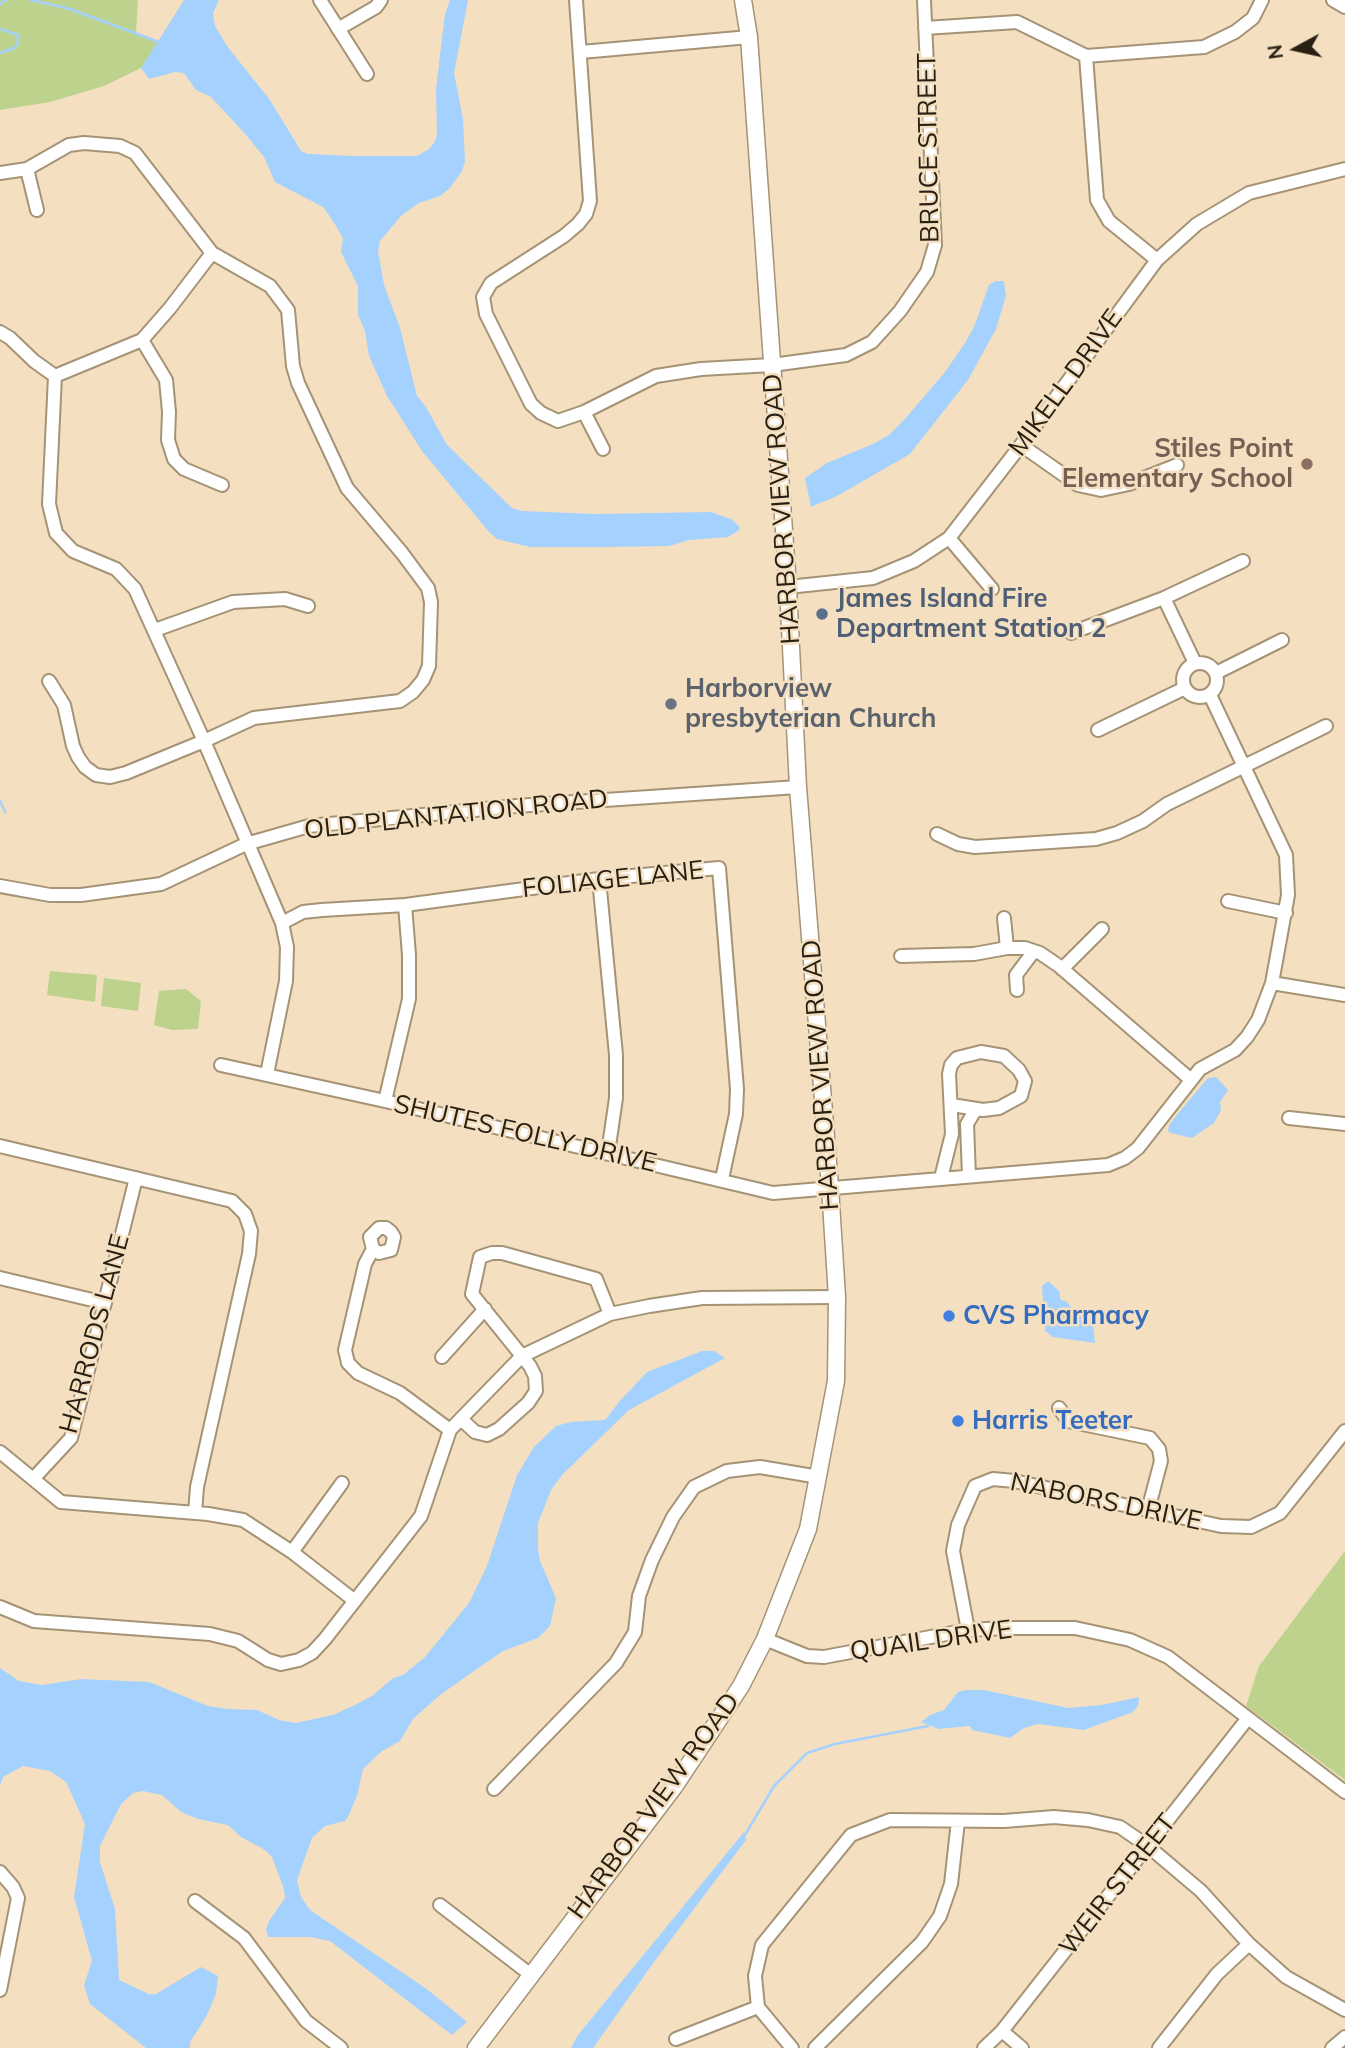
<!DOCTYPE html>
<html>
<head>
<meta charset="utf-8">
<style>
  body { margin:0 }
  #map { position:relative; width:1345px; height:2048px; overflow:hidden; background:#f4e0c0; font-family:Mulish,sans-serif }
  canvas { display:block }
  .north { position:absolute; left:1261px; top:14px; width:70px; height:70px; -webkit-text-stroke:5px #f4e0c0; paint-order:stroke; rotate:262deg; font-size:19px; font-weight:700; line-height:28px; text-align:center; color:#272013 }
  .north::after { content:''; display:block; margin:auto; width:24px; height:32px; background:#272013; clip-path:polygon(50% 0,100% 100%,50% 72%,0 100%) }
</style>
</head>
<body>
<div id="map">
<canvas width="1345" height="2048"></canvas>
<div class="north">N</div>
</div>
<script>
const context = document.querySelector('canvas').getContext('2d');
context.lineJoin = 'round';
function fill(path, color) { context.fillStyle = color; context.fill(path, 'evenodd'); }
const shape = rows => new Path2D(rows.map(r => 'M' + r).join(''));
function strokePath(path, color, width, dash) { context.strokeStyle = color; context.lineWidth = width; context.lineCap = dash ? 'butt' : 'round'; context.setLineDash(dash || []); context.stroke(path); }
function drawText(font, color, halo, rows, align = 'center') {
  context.font = font + ' Mulish,sans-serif'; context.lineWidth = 5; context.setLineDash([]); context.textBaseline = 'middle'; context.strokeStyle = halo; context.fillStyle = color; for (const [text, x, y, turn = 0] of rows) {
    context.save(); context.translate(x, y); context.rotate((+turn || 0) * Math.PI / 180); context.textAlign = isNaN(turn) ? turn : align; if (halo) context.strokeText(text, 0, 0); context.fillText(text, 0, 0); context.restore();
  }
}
fill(shape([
  [0,0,138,0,136,34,159,42,141,68,104,86,50,102,0,110],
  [50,971,97,975,95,1002,47,995],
  [104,978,141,983,138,1011,101,1006],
  [186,989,201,1001,198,1029,172,1030,154,1025,159,991],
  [1345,1551,1345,1780,1246,1706,1259,1666]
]), '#bcd28d');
fill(shape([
  [184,0,219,0,213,13,215,26,227,46,270,100,301,151,308,154,353,156,417,156,429,149,434,143,437,136,436,89,445,14,450,0,468,0,454,73,463,119,465,161,462,171,450,188,440,196,419,203,401,216,380,241,378,251,384,285,400,328,417,396,426,407,447,445,512,508,522,511,595,514,711,512,733,520,740,528,738,531,728,537,689,540,669,546,607,547,530,547,497,539,489,532,422,451,387,396,369,356,365,331,358,315,358,286,341,252,343,238,333,221,323,207,275,182,264,157,246,135,211,97,196,90,184,73,175,72,149,79,141,68],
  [996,281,1004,281,1006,296,996,329,968,380,910,454,837,496,811,507,805,478,827,463,873,444,889,435,905,419,945,372,965,343,974,327,989,285],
  [1216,1077,1228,1090,1220,1102,1221,1110,1214,1123,1192,1138,1171,1133,1168,1131,1169,1125,1190,1099,1208,1078],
  [1048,1281,1059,1291,1061,1300,1067,1302,1075,1312,1093,1325,1095,1343,1053,1337,1045,1331,1042,1286],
  [702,1351,714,1351,725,1358,629,1410,563,1474,551,1490,538,1523,538,1550,540,1561,556,1598,550,1626,538,1638,503,1651,474,1671,440,1695,413,1719,400,1741,382,1751,363,1769,357,1796,348,1817,345,1821,325,1826,312,1838,297,1880,301,1897,310,1910,428,1990,467,2022,452,2035,330,1941,310,1937,268,1937,266,1929,269,1921,285,1898,284,1889,272,1857,265,1850,241,1837,228,1825,198,1819,181,1812,162,1795,143,1791,133,1793,121,1804,100,1846,100,1862,115,1909,119,1980,149,1994,156,1994,201,1967,218,1976,216,1994,206,2017,190,2042,190,2048,146,2048,90,2004,84,1985,92,1961,74,1897,85,1824,66,1782,50,1771,23,1766,3,1777,0,1786,0,1668,19,1681,42,1685,81,1679,149,1682,208,1706,228,1709,257,1710,279,1720,295,1723,333,1715,357,1704,372,1696,393,1678,403,1675,425,1657,469,1603,487,1566,517,1475,534,1447,556,1426,571,1422,605,1420,619,1402,647,1372],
  [966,1690,984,1690,1068,1708,1102,1705,1139,1697,1138,1706,1133,1712,1084,1730,1038,1724,1024,1728,1010,1738,972,1730,970,1726,939,1729,921,1722,930,1715,944,1710,958,1692],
  [744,1832,746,1840,654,1962,593,2048,571,2048,578,2035]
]), '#a5d1fe');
strokePath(shape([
  [31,0,70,9,159,42],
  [0,4,6,0],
  [0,29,18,35,18,43,14,48,0,53],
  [0,801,5,812],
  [745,1835,774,1786,807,1753,835,1744,928,1726]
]), '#a5d1fe', 2.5);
const minor = shape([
  [320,0,367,74],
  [576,0,590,201,586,214,578,224,564,236,491,283,483,297,486,314,531,404,541,413,558,421,584,412,656,376,701,369,772,365,846,355,872,342,900,311,927,272,935,245,924,0],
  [1333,0,1345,7],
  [925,28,1017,22,1086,56,1204,47,1235,32,1253,18,1262,0],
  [338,29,376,7,381,0],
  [581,52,749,37],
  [1086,56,1097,200,1109,221,1157,260],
  [27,169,37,210],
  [0,173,27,169,69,145,84,143,120,146,135,153,212,253,270,286,288,310,293,366,298,383,347,488,402,553,428,588,431,602,429,666,423,680,413,692,400,701,254,718,204,741,126,773,110,777,96,775,85,767,78,757,73,746,64,705,49,681],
  [0,332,10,338,34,361,55,376,142,340,170,308,212,253],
  [142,340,166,380,169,412,168,440,174,459,184,469,222,485],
  [55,376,49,504,56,533,73,551,116,569,135,589,204,741,282,923,287,947,286,981,267,1074],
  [584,412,603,449],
  [1021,445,1078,485,1101,490,1129,484,1177,465],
  [949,538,992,589],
  [788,587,873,578,914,561,949,538,1021,445,1157,260,1197,224,1249,193,1345,169],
  [1164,598,1195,663],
  [155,630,233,602,285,599,308,606],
  [1071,633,1164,598,1243,561],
  '1183 680a17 17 0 1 1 34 0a17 17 0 1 1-34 0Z',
  [1216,673,1282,640],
  [1098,730,1185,688],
  [937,834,958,844,975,847,1096,839,1117,833,1143,821,1167,804,1326,726],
  [599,879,616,1055,616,1098,608,1153],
  [0,886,50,895,81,895,161,884,246,844,309,826,516,806,798,787],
  [1228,901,1286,913],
  [1004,918,1007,948],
  [282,923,303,912,322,910,405,905,599,879,719,868,737,1089,736,1114,722,1179],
  [901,956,974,954,1007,948,1025,948,1040,953,1059,966,1190,1079],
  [1062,969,1102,929],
  [1272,983,1345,995],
  [1017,990,1016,975,1034,951],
  [221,1065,385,1101,773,1193,1108,1165,1125,1158,1138,1148,1200,1069,1235,1050,1247,1037,1258,1020,1272,983,1288,895,1286,855,1210,695],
  [385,1101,409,999,409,955,405,905],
  [1289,1118,1345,1124],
  [0,1146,232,1201,245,1214,251,1231,249,1254,197,1487,195,1513],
  [969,1176,967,1124,976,1109],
  [941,1178,952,1134,949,1074,951,1065,957,1058,981,1052,1004,1056,1019,1070,1025,1081,1021,1096,999,1108,983,1110,952,1105],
  [373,1249,379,1253,391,1250,394,1237,391,1232,386,1228,379,1228,370,1237,373,1249,365,1264,345,1350,348,1363,358,1373,400,1393,450,1430],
  [0,1278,105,1303],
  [442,1357,485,1309],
  [1059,1408,1068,1421,1150,1438,1159,1449,1161,1461,1148,1510],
  [461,1419,475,1432,487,1435,499,1429,528,1403,536,1391,535,1376,530,1366,472,1294,480,1257,492,1253,502,1253,596,1279,610,1314],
  [0,1452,61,1502,208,1514,243,1520,292,1552,355,1601],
  [33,1479,71,1438,136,1178],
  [292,1552,342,1483],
  [0,1607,34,1621,210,1634,238,1641,268,1660,281,1664,299,1660,312,1653,325,1639,421,1516,450,1430,522,1356,610,1314,649,1306,702,1298,837,1297],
  [968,1630,953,1551,958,1525,975,1486,993,1479,1014,1481,1221,1526,1251,1527,1280,1513,1345,1431],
  [765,1639,807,1656,824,1657,968,1630,1005,1628,1075,1628,1130,1640,1168,1657,1345,1792],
  [494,1789,616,1663,635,1632,639,1596,652,1560,673,1517,694,1487,727,1471,760,1467,819,1477],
  [0,1872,13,1887,18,1898,0,1990],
  [195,1901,244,1938,306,2021,341,2048],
  [440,1905,531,1975],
  [1002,2031,1022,2048],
  [676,2039,758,2007],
  [792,2048,758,2007,755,1976,762,1945,851,1835,890,1820,1004,1821,1054,1817,1088,1820,1120,1827,1149,1847,1201,1891,1249,1944,1286,1977,1345,2010],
  [815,2048,922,1942,940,1916,951,1884,958,1821],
  [984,2048,1002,2031,1248,1718],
  [1159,2048,1217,1974,1249,1944],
  [1332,2048,1345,2037]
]);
const major = shape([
  [476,2048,674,1787,741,1686,765,1639,808,1529,836,1381,837,1297,830,1187,798,787,788,587,749,37,743,0]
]);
strokePath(minor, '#a59375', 16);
strokePath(major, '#a59375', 19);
strokePath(minor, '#fff', 12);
strokePath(major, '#fff', 16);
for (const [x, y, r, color] of [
  [1307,464,7,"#8d6e63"],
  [822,614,7,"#5c6f8a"],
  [671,704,7,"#6b7280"],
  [949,1316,7,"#3f7fe0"],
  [958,1421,7,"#3f7fe0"]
]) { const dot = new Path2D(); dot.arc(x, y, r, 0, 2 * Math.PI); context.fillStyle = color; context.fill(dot); strokePath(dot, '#f4e0c0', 2.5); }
drawText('26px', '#272013', '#f4e0c0', [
  ["BRUCE STREET",929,148,-91],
  ["MIKELL DRIVE",1066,383,-54],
  ["HARBOR VIEW ROAD",782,509,-94],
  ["OLD PLANTATION ROAD",456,815,-6],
  ["FOLIAGE LANE",613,880,-6],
  ["HARBOR VIEW ROAD",821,1075,-94],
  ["SHUTES FOLLY DRIVE",525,1134,13],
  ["HARRODS LANE",95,1334,-75],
  ["NABORS DRIVE",1106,1502,12],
  ["QUAIL DRIVE",931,1641,-8],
  ["HARBOR VIEW ROAD",654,1806,-54],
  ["WEIR STREET",1118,1885,-52]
]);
drawText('bold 26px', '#785e54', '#f4e0c0', [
  ["Stiles Point",1293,449],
  ["Elementary School",1293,479]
], 'right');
drawText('bold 26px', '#4e5e75', '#f4e0c0', [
  ["James Island Fire",836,599],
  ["Department Station 2",836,629]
], 'left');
drawText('bold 26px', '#5b616d', '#f4e0c0', [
  ["Harborview",685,689],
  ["presbyterian Church",685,719]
], 'left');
drawText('bold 26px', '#366cbe', '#f4e0c0', [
  ["CVS Pharmacy",963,1316],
  ["Harris Teeter",972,1421]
], 'left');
</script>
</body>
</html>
